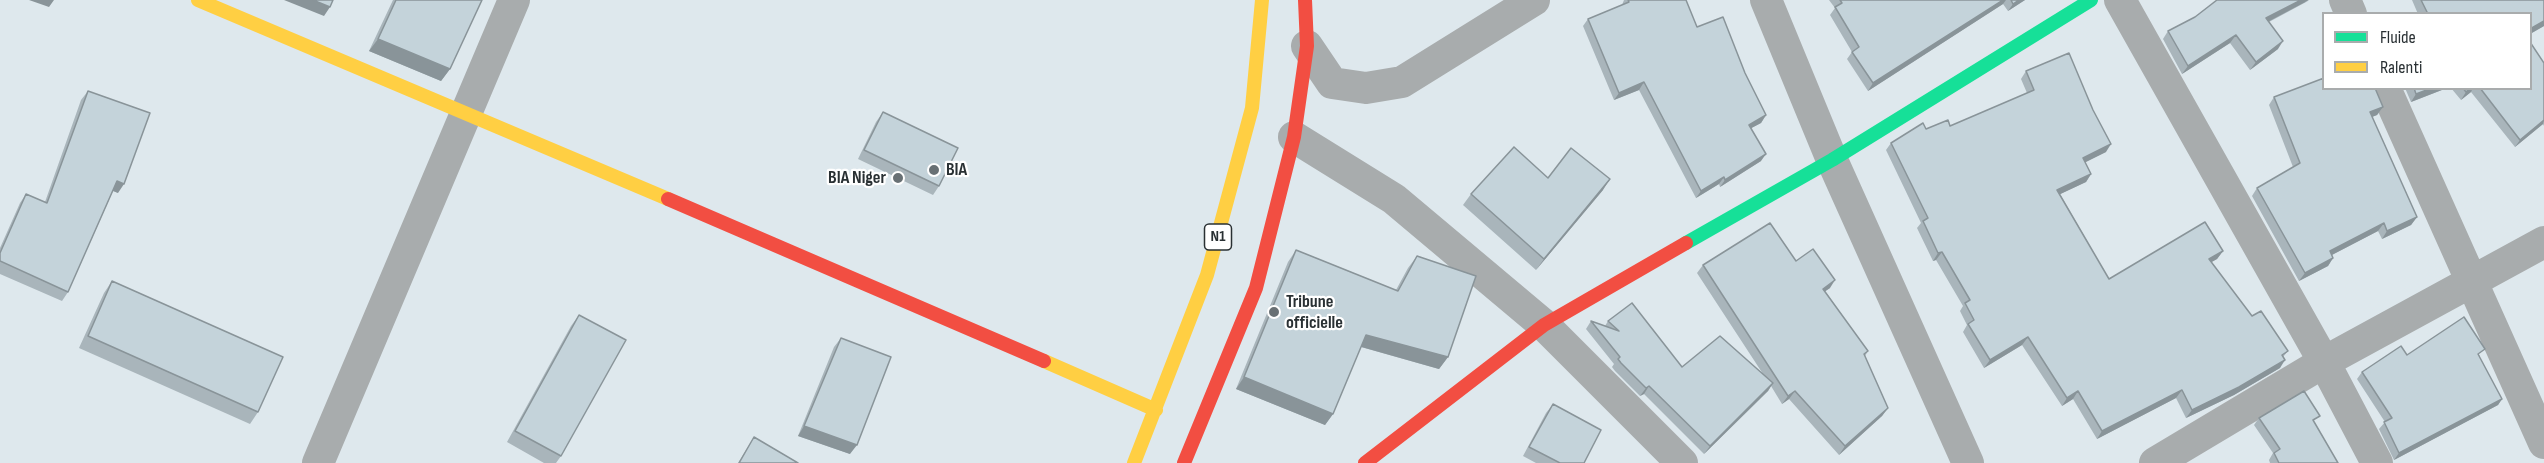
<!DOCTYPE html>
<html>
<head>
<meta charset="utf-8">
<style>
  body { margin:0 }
  #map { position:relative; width:2544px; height:463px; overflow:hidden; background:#dee8ed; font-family:"Sofia Sans Condensed",sans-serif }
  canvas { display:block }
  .legend { position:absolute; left:2322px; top:12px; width:210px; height:78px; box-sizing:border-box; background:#fff; border:2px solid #a9acad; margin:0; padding:8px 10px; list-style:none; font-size:18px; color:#293033 }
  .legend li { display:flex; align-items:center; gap:12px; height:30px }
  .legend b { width:30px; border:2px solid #a9acad }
</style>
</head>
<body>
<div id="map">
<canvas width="2544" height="463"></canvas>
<ul class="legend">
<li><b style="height:8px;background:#16e098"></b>Fluide</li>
<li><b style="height:8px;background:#ffcf43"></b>Ralenti</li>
</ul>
</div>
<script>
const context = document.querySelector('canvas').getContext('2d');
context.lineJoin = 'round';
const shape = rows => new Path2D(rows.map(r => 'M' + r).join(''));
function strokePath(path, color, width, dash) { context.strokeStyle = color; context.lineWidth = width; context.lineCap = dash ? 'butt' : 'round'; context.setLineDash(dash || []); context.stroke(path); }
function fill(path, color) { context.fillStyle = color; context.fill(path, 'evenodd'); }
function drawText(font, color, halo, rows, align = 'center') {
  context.font = font + ' "Sofia Sans Condensed",sans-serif'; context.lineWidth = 4.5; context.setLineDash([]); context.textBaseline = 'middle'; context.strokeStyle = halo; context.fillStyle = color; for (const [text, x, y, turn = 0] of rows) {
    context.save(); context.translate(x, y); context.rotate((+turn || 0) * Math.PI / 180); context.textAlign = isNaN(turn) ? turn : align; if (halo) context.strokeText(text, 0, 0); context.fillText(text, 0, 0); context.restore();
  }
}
strokePath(shape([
  [1766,0,1832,160,1968,463],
  [2120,0,2324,362,2377,463],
  [2345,0,2351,14],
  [1307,46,1332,83,1366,88,1402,82,1534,0],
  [2385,88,2544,443],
  [1294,137,1394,199,1544,325,1682,463],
  [318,463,514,0],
  [2155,463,2324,362,2544,242]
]), '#a8acad', 32);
strokePath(shape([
  [1686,243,1832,160,2091,0]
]), '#16e098', 14);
strokePath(shape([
  [198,0,668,199],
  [1044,361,1156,410],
  [1134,463,1207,275,1252,108,1262,0]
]), '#ffcf43', 14);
strokePath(shape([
  [668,199,1044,361],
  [1184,463,1256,288,1294,137,1307,46,1305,0],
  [1365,463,1544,325,1686,243]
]), '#f24e42', 14);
fill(shape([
  [393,0,482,0,450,69,441,81,369,51],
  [1624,0,1686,0,1697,27,1745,73,1766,115,1761,123,1751,128,1761,161,1720,187,1719,184,1696,198,1639,90,1614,100,1583,26,1588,19,1622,5],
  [1829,0,2025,0,2008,11,2003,4,1868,91,1847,59,1852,52,1830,15,1835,8],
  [2412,0,2544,0,2544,26,2530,34,2530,14,2418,14],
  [2308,1,2269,22,2278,49,2250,70,2230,43,2182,74,2163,39,2168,31],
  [2544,63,2544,126,2543,124,2515,147,2471,92,2461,100,2451,88,2530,88],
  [2026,71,2106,152,2085,162,2091,174,2086,182,2060,194,2109,279,2223,251,2217,259,2211,262,2252,316,2288,351,2283,357,2280,368,2234,395,2186,418,2176,398,2097,439,2073,399,2062,406,2022,345,1984,368,1963,332,1967,325,1960,311,1963,306,1936,260,1933,261,1917,228,1921,223,1886,150,1891,143,1926,129,1950,126,2027,93,2021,79],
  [2405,88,2447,88,2411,102],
  [88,91,118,193,113,191,68,292,62,301,0,274,0,248,20,203,26,194,45,202,81,100],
  [2274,97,2383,107,2377,115,2372,117,2417,217,2411,225,2382,239,2378,231,2332,255,2333,258,2328,266,2299,281,2252,196,2257,188,2293,167,2269,105],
  [883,112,939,186,933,195,858,159,876,122],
  [1603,190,1536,270,1463,205,1471,194],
  [1296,250,1396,290,1408,268,1417,256,1448,357,1439,369,1361,347,1333,414,1325,425,1236,389,1288,262],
  [1796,261,1830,288,1825,291,1868,351,1865,356,1888,408,1882,416,1839,455,1789,399,1782,404,1771,386,1768,391,1704,454,1644,394,1640,396,1615,371,1612,367,1614,364,1586,329,1591,321,1605,326,1608,321,1682,367,1763,374,1697,273,1703,265],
  [112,281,258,412,250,424,79,348,104,293],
  [579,315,561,456,556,463,544,463,507,442,571,326],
  [841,338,850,454,798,436,834,347],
  [2407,355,2480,355,2479,356,2502,399,2498,405,2394,460,2379,429,2385,422,2357,379,2362,372],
  [1553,404,1584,463,1536,463,1523,456,1546,413],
  [2259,418,2315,423,2338,463,2270,463,2269,460,2273,453,2254,425],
  [754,437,798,463,738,463]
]), '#a9b5bb');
fill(shape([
  [29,0,54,0,49,7],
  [284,0,313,0,330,7,324,16],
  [2003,0,2006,0,2003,4,1868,91,1873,83],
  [2019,0,2025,0,2008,11,2013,4],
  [2301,0,2309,0,2260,26,2266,18],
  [2544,21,2544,26,2530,34,2530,29],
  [2236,35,2230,43,2182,74,2188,66],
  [378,39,450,69,441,81,369,51],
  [2283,41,2278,49,2250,70,2256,62],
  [1644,82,1639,90,1614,100,1619,93],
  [2432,88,2447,88,2411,102,2416,94],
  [2470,88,2473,88,2471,92,2461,100,2466,92],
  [2383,107,2377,115,2364,120,2370,112],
  [1766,115,1761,123,1744,132,1749,125],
  [2544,120,2543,124,2515,147,2520,140],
  [2111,144,2106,152,2078,166,2083,158],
  [1766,154,1761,161,1720,187,1725,180],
  [2091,174,2086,182,2052,198,2057,190],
  [1724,177,1719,184,1696,198,1701,191],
  [1610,179,1603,190,1536,270,1544,259],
  [117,181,124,184,118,193,111,190],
  [2417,217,2411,225,2382,239,2387,231],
  [2384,223,2378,231,2324,259,2330,251],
  [2223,251,2217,259,2203,267,2209,259],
  [1942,252,1936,260,1933,261,1938,253],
  [2333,258,2328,266,2299,281,2305,273],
  [1835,280,1830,288,1817,297,1823,289],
  [1366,335,1448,357,1439,369,1358,346],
  [2028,337,2022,345,1984,368,1990,360],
  [2285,360,2280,368,2234,395,2186,418,2192,410],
  [1244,377,1333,414,1325,425,1236,389],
  [1773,383,1768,391,1704,454,1710,446],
  [1649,386,1644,394,1640,396,1646,388],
  [2182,390,2176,398,2097,439,2102,431],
  [1795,391,1789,399,1782,404,1788,396],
  [2078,391,2073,399,2062,406,2067,398],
  [2502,399,2498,405,2394,460,2399,453],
  [1888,408,1882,416,1839,455,1845,446],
  [804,426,857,445,850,454,798,436]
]), '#899499');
const building = shape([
  [313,0,333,0,330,7,313,0],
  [396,0,482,0,450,69,378,39,396,0],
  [1628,0,1686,0,1697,27,1723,17,1745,73,1766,115,1749,125,1766,154,1725,180,1724,177,1701,191,1644,82,1619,93,1588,19,1629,2,1628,0],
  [1840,0,2003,0,1873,83,1852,52,1859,47,1835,7,1842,3,1840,0],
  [2011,0,2019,0,2013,4,2011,0],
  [2217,0,2301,0,2266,18,2283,41,2256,62,2236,35,2188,66,2168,31,2195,17,2217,0],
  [2421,0,2544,0,2544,21,2530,29,2530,14,2428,14,2421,0],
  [2530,42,2544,63,2544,120,2520,140,2480,88,2530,88,2530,42],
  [2069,53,2093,110,2111,144,2083,158,2091,174,2057,190,2109,279,2205,222,2223,251,2209,259,2252,316,2261,311,2288,351,2282,355,2285,360,2239,387,2192,410,2182,390,2102,431,2078,391,2067,398,2028,337,1990,360,1968,324,1974,320,1965,303,1970,300,1942,252,1938,253,1923,221,1928,218,1891,143,1923,123,1926,129,1948,120,1950,126,2034,90,2026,71,2069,53],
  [2324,78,2324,88,2375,88,2383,107,2370,112,2417,217,2387,231,2384,223,2330,251,2333,258,2305,273,2257,188,2300,163,2274,97,2324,78],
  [2414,88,2432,88,2416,94,2414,88],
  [2463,88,2470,88,2466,92,2463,88],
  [88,91,150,113,124,184,117,181,68,292,0,261,0,253,26,194,47,203,88,91],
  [883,112,958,148,939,186,864,150,883,112],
  [1514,147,1548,178,1571,148,1610,179,1544,259,1471,194,1514,147],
  [1770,223,1796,261,1813,249,1835,280,1823,289,1868,351,1864,354,1888,408,1845,446,1795,391,1788,396,1703,265,1770,223],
  [1296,250,1398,291,1417,256,1476,276,1448,357,1366,335,1333,414,1244,377,1296,250],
  [112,281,283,357,258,412,88,336,112,281],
  [1632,303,1682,367,1720,336,1773,383,1710,446,1649,386,1646,388,1621,363,1618,359,1620,357,1591,321,1619,331,1608,321,1632,303],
  [579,315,626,340,561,456,515,431,579,315],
  [2464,317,2485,349,2478,354,2502,399,2399,453,2384,422,2392,418,2362,372,2401,346,2407,355,2464,317],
  [841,338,891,357,857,445,804,426,841,338],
  [2304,391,2320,416,2313,420,2338,463,2279,463,2274,453,2280,449,2259,418,2304,391],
  [1553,404,1601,430,1584,463,1560,463,1529,447,1553,404],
  [754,437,798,463,739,463,754,437]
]);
fill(building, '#c4d3da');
strokePath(building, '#899499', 1.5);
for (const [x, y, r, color] of [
  [934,170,6,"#687074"],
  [898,178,6,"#687074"],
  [1274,312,6,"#687074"]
]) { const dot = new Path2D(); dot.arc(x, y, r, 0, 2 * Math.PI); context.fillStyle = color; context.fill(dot); strokePath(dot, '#fff', 2); }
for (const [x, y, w] of [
  [1218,237,27]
]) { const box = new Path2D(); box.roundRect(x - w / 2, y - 13, w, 26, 4.5); context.fillStyle = '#fff'; context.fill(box); strokePath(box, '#293033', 1.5); }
drawText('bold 16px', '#293033', null, [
  ["N1",1218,237]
]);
drawText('bold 18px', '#293033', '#fff', [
  ["BIA",946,170],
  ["BIA Niger",886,178,"right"],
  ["Tribune",1286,302],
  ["officielle",1286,323]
], 'left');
</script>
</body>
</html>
